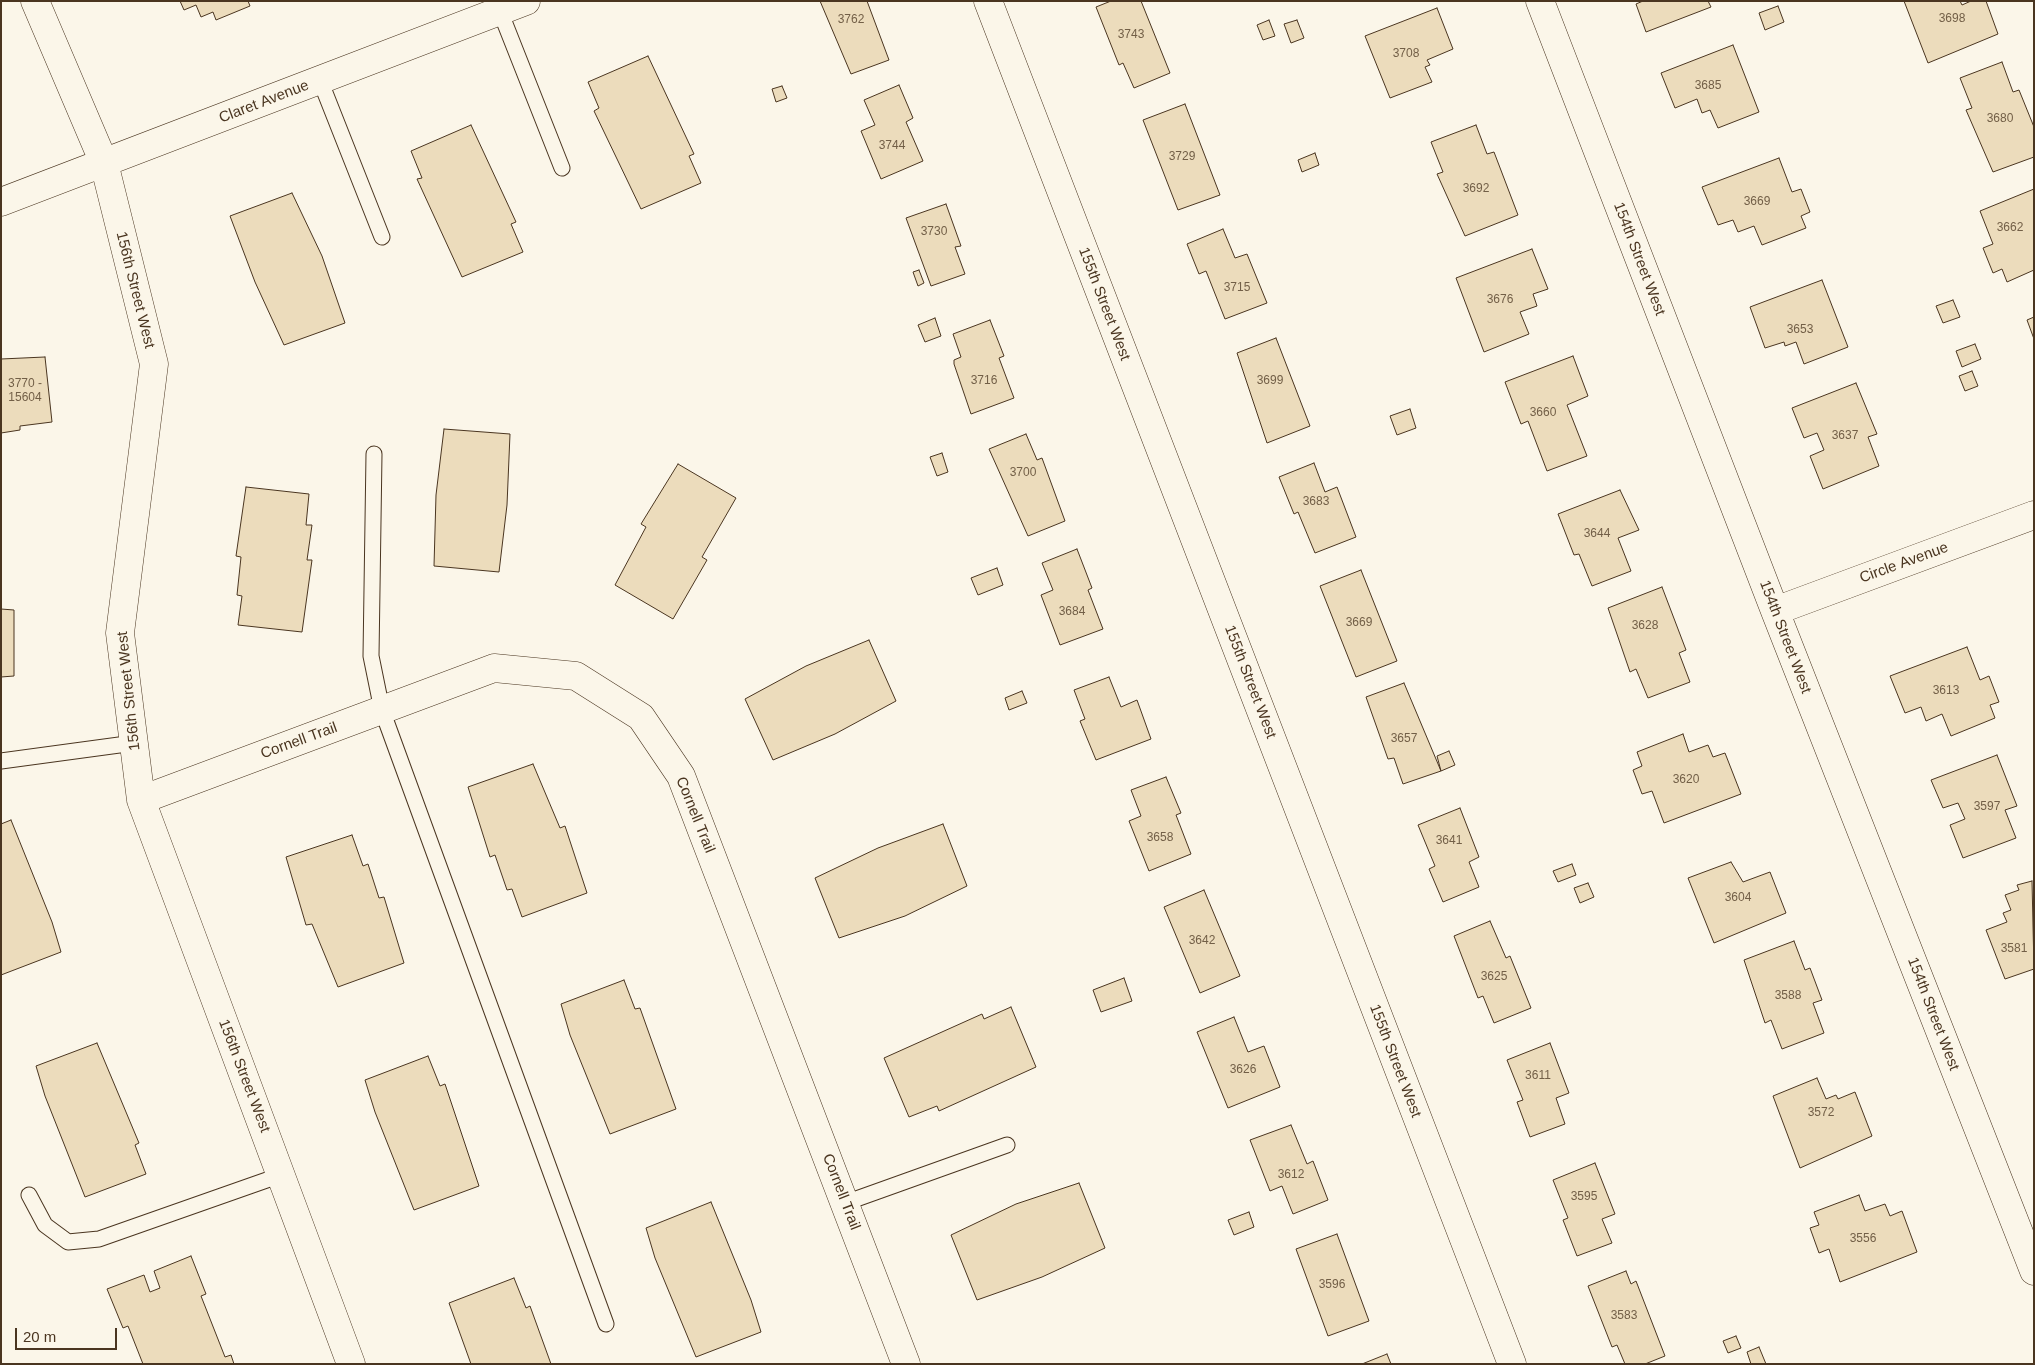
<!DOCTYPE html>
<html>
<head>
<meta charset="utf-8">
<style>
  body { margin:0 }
  #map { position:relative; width:2035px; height:1365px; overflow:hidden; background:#fbf6e9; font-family:Arial,sans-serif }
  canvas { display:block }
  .frame { position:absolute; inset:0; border:2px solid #4a3520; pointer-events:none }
  .scale { position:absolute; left:15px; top:1328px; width:102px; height:22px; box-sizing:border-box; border:2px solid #4a3520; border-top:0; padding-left:6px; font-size:15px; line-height:18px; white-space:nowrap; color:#4a3520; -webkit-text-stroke:4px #fbf6e9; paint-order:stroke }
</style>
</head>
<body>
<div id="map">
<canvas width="2035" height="1365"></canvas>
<div class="frame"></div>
<div class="scale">20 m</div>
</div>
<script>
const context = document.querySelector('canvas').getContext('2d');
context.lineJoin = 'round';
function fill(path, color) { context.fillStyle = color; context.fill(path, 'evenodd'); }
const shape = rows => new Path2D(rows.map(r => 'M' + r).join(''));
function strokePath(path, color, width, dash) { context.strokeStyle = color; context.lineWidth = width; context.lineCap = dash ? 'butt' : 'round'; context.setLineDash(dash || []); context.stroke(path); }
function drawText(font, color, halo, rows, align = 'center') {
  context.font = font + ' Arial,sans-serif'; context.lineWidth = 4; context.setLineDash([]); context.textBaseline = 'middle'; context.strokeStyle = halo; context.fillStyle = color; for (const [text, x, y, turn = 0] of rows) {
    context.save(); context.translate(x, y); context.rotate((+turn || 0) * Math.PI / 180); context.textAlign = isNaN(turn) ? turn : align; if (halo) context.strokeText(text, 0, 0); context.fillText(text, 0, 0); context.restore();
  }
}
const building = shape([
  [180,1,248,1,250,6,216,20,213,12,201,17,196,5,184,10,180,1],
  [820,1,867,1,889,60,851,74,820,1],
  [1111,1,1141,1,1170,73,1134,88,1123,63,1119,65,1096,7,1111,1],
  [1643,1,1708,1,1711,7,1646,32,1636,4,1643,1],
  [1904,1,1960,1,1962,5,1971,1,1986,1,1998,34,1928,63,1904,1],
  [1778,6,1784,22,1765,30,1759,13,1778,6],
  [1437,8,1453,49,1427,60,1430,65,1425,67,1432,82,1390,98,1365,36,1437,8],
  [1269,20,1275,36,1263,40,1257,25,1269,20],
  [1297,20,1304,38,1291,43,1284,24,1297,20],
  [1733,45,1759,112,1718,128,1710,110,1702,113,1697,99,1675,108,1661,73,1733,45],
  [648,56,694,154,689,156,701,183,641,209,594,111,599,108,588,82,648,56],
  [2002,62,2013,92,2019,90,2034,127,2034,157,1993,172,1966,110,1972,108,1960,78,2002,62],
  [899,85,913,118,906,122,923,161,881,179,861,131,875,125,864,100,899,85],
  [782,86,787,98,776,102,772,89,782,86],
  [1185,104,1220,195,1178,210,1143,120,1185,104],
  [471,125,516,222,511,224,523,252,462,277,417,179,422,178,411,151,471,125],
  [1476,125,1487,154,1494,152,1518,215,1465,236,1437,174,1443,172,1431,142,1476,125],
  [1315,153,1319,165,1302,172,1298,160,1315,153],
  [1779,158,1792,192,1801,189,1810,212,1801,216,1806,228,1762,245,1754,226,1738,232,1733,220,1718,225,1702,187,1779,158],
  [2034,189,2034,270,2007,282,2002,269,1993,273,1983,248,1993,244,1980,211,2034,189],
  [292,193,322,256,345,323,284,345,255,282,230,216,292,193],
  [946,204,961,246,955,247,965,274,931,286,906,218,946,204],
  [1223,229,1235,258,1247,254,1267,303,1225,319,1206,271,1199,274,1187,244,1223,229],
  [1532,249,1548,289,1533,294,1537,306,1520,312,1529,334,1484,352,1456,278,1532,249],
  [919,270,924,283,918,286,913,272,919,270],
  [1822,280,1848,347,1804,364,1796,342,1785,346,1784,342,1765,348,1750,307,1822,280],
  [1953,300,1960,317,1943,323,1936,306,1953,300],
  [2034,317,2034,339,2027,320,2034,317],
  [935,318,941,336,925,342,918,325,935,318],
  [990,320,1004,356,999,358,1014,398,971,414,954,364,954,360,961,357,953,334,990,320],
  [1276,338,1310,426,1267,443,1237,353,1276,338],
  [1975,344,1981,359,1962,367,1956,351,1975,344],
  [1573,356,1588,396,1567,405,1587,456,1547,471,1528,421,1521,424,1505,382,1573,356],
  [45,357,52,422,20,426,20,430,1,433,1,359,45,357],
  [1972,371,1978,386,1965,391,1959,376,1972,371],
  [1856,383,1877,434,1868,437,1879,466,1823,489,1810,456,1824,450,1817,433,1804,438,1792,408,1856,383],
  [1410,409,1416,428,1397,435,1390,416,1410,409],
  [444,429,510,434,507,505,499,572,434,566,436,495,444,429],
  [1026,434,1037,460,1042,458,1065,521,1028,536,989,449,1026,434],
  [942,453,948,472,937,476,930,457,942,453],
  [1314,463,1325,492,1337,487,1356,537,1315,553,1298,512,1294,514,1279,477,1314,463],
  [678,464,736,498,702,557,707,560,673,619,615,585,646,527,641,524,678,464],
  [246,487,309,494,306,525,312,525,307,560,312,560,302,632,238,625,242,596,237,595,241,557,236,556,246,487],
  [1620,490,1639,530,1618,538,1631,571,1592,586,1579,554,1574,555,1558,514,1620,490],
  [1077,549,1092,588,1088,590,1103,629,1060,645,1041,595,1053,590,1042,563,1077,549],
  [997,568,1003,585,978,595,971,578,997,568],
  [1361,570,1397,661,1356,677,1320,586,1361,570],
  [1662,587,1686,650,1679,653,1690,682,1648,698,1636,669,1630,672,1608,608,1662,587],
  [1,609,14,610,14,676,1,677,1,609],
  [869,640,896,701,835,734,773,760,745,699,806,666,869,640],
  [1967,647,1980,680,1989,676,1999,702,1990,705,1995,718,1951,736,1942,714,1926,721,1921,707,1905,713,1890,676,1967,647],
  [1109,677,1121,707,1137,700,1151,739,1096,760,1080,721,1085,719,1074,690,1109,677],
  [1404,683,1441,771,1403,784,1394,758,1388,759,1366,697,1404,683],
  [1022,691,1027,703,1009,710,1005,698,1022,691],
  [1683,734,1689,752,1708,745,1713,757,1725,753,1741,794,1664,823,1652,791,1642,794,1633,770,1642,766,1637,752,1683,734],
  [1449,751,1455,765,1441,771,1437,756,1449,751],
  [1997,755,2017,806,2005,810,2016,838,1963,858,1950,825,1965,819,1958,803,1943,808,1931,780,1997,755],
  [533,764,560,828,565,826,587,893,522,917,512,889,507,890,495,855,490,857,468,787,533,764],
  [1166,777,1181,813,1176,815,1191,854,1149,871,1129,821,1141,816,1131,790,1166,777],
  [1460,808,1479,857,1469,862,1479,887,1443,902,1429,869,1435,866,1418,825,1460,808],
  [11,820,52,922,61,952,1,975,1,824,11,820],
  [943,824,967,886,905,916,839,938,815,878,878,848,943,824],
  [352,835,363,866,368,864,379,898,384,897,404,963,338,987,312,924,306,925,286,857,352,835],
  [1731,862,1743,882,1770,872,1786,913,1714,943,1688,878,1731,862],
  [1572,864,1576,875,1558,882,1553,871,1572,864],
  [2032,881,2034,969,2005,979,1986,930,2007,922,2003,913,2011,910,2005,895,2019,890,2017,885,2032,881],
  [1588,883,1594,897,1580,903,1574,888,1588,883],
  [1204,890,1240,976,1200,993,1164,907,1204,890],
  [1490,921,1506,958,1510,956,1531,1008,1494,1023,1483,996,1478,998,1454,936,1490,921],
  [1794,941,1805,970,1810,968,1822,1000,1813,1003,1824,1033,1782,1049,1771,1020,1765,1023,1744,960,1794,941],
  [1124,978,1132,1001,1101,1012,1093,990,1124,978],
  [624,980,635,1009,640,1008,676,1109,610,1134,570,1035,561,1004,624,980],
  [1011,1007,1036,1067,939,1111,937,1106,909,1117,884,1058,982,1014,984,1019,1011,1007],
  [1234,1017,1248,1052,1264,1046,1280,1087,1228,1108,1197,1032,1234,1017],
  [97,1043,139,1143,135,1145,146,1174,85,1197,45,1096,36,1066,97,1043],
  [1550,1043,1569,1093,1556,1098,1565,1124,1530,1137,1517,1102,1523,1100,1507,1060,1550,1043],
  [428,1056,440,1086,445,1084,479,1186,414,1210,375,1112,365,1080,428,1056],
  [1817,1078,1826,1099,1836,1095,1838,1099,1855,1092,1872,1136,1800,1168,1773,1096,1817,1078],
  [1291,1125,1307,1164,1313,1161,1328,1200,1293,1214,1282,1186,1270,1191,1250,1140,1291,1125],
  [1595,1163,1615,1214,1602,1219,1612,1243,1577,1256,1563,1220,1568,1218,1553,1180,1595,1163],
  [1079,1183,1105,1248,1042,1277,977,1300,951,1235,1016,1204,1079,1183],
  [1859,1195,1865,1211,1885,1204,1890,1216,1902,1211,1917,1252,1840,1282,1829,1249,1819,1253,1810,1228,1819,1225,1814,1212,1859,1195],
  [711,1202,751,1300,761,1332,696,1357,655,1258,646,1228,711,1202],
  [1249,1212,1254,1227,1234,1235,1228,1220,1249,1212],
  [1337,1234,1369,1321,1328,1336,1296,1249,1337,1234],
  [191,1256,206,1294,201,1296,225,1357,231,1355,234,1364,143,1364,128,1326,123,1328,107,1289,144,1275,150,1292,160,1288,154,1271,191,1256],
  [1626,1271,1631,1284,1636,1281,1665,1356,1645,1364,1625,1364,1617,1345,1612,1347,1588,1286,1626,1271],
  [514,1278,526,1308,530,1306,551,1364,471,1364,449,1303,514,1278],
  [1736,1336,1741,1348,1728,1353,1723,1341,1736,1336],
  [1759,1347,1766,1364,1751,1364,1747,1352,1759,1347],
  [1387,1354,1391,1364,1362,1364,1387,1354]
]);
fill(building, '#ecdcbc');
strokePath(building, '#4a3520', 1);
const service = shape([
  [500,11,562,168],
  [320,80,382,237],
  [374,454,371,656,382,710,606,1324],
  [1,761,134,743],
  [29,1195,45,1225,68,1242,99,1239,281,1175],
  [845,1203,1007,1145]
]);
const minor = shape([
  [35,1,104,163,154,364,120,633,141,800,351,1364],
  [1540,1,1775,611,2034,1271],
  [1,202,526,1],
  [1775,611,2034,515],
  [141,800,494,668,576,676,641,717,681,776,906,1364]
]);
const tertiary = shape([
  [988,1,1512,1364]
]);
strokePath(service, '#4a3520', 17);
strokePath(minor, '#4a3520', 29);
strokePath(tertiary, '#4a3520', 29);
strokePath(service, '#fbf6e9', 15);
strokePath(minor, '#fbf6e9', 28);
strokePath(tertiary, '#fbf6e9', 28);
drawText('12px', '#725f47', null, [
  ["3698",1952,19],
  ["3762",851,20],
  ["3743",1131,35],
  ["3708",1406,54],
  ["3685",1708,86],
  ["3680",2000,119],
  ["3744",892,146],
  ["3729",1182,157],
  ["3692",1476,189],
  ["3669",1757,202],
  ["3662",2010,228],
  ["3730",934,232],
  ["3715",1237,288],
  ["3676",1500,300],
  ["3653",1800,330],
  ["3716",984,381],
  ["3699",1270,381],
  ["3770 -",25,384],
  ["15604",25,398],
  ["3660",1543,413],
  ["3637",1845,436],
  ["3700",1023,473],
  ["3683",1316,502],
  ["3644",1597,534],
  ["3684",1072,612],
  ["3669",1359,623],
  ["3628",1645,626],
  ["3613",1946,691],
  ["3657",1404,739],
  ["3620",1686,780],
  ["3597",1987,807],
  ["3658",1160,838],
  ["3641",1449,841],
  ["3604",1738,898],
  ["3642",1202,941],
  ["3581",2014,949],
  ["3625",1494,977],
  ["3588",1788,996],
  ["3626",1243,1070],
  ["3611",1538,1076],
  ["3572",1821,1113],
  ["3612",1291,1175],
  ["3595",1584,1197],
  ["3556",1863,1239],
  ["3596",1332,1285],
  ["3583",1624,1316]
]);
drawText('15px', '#4a3520', '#fbf6e9', [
  ["Claret Avenue",264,102,-21],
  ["154th Street West",1639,259,69],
  ["156th Street West",135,290,76],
  ["155th Street West",1104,304,69],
  ["Circle Avenue",1904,563,-20],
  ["154th Street West",1785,637,69],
  ["155th Street West",1250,682,69],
  ["156th Street West",129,691,-96],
  ["Cornell Trail",299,741,-20],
  ["Cornell Trail",695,815,68],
  ["154th Street West",1933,1014,69],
  ["155th Street West",1395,1061,69],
  ["156th Street West",244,1076,69],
  ["Cornell Trail",841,1192,69]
]);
</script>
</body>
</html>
